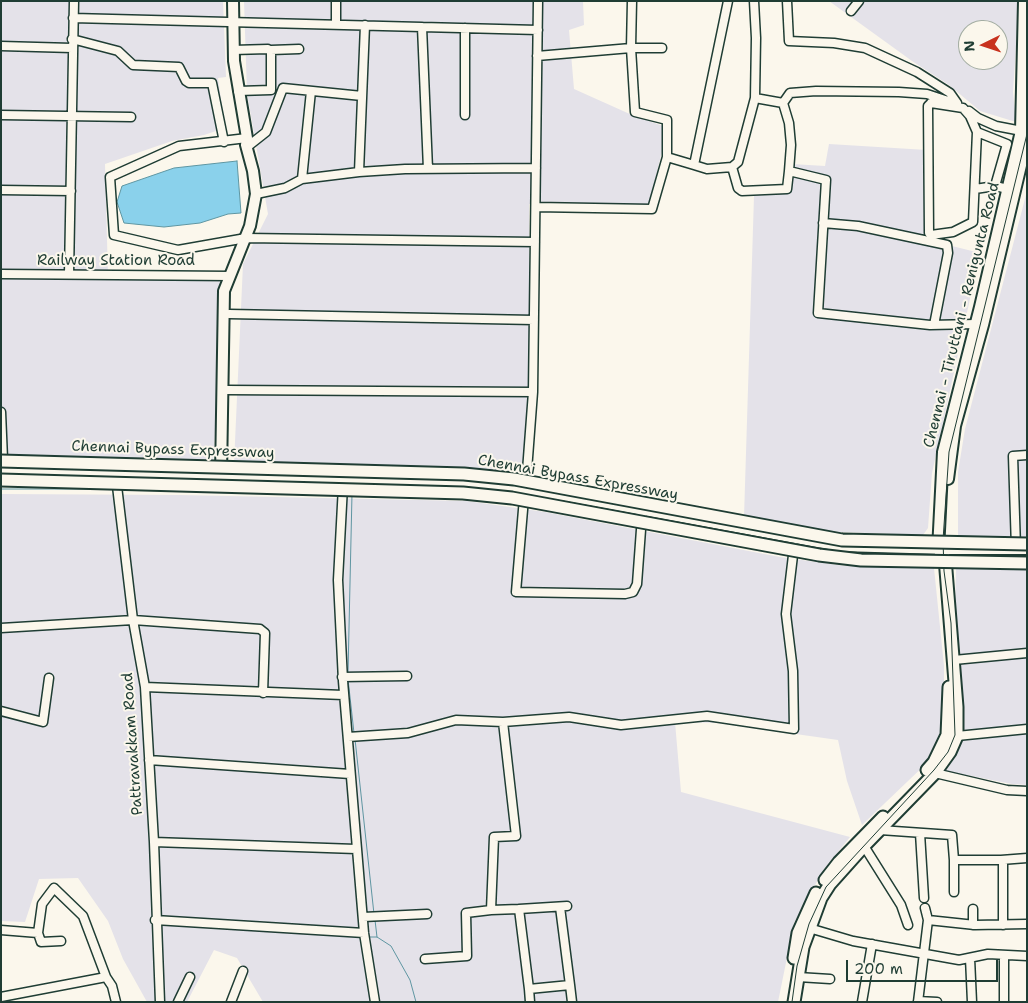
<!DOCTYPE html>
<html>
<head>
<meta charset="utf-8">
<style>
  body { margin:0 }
  #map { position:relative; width:1028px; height:1003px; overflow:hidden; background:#fbf7ec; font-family:"Shantell Sans",sans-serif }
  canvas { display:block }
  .frame { position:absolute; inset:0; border:2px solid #1f3d34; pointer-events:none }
  .north { position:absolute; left:958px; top:20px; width:50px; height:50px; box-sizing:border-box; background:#fbf7ec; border:1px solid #a3ada2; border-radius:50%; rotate:266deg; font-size:14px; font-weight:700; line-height:20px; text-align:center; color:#1f3d34 }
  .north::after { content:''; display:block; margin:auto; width:18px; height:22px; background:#c8321e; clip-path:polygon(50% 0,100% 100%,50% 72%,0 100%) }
  .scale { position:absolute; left:846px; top:960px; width:152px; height:22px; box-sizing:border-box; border:2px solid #1f3d34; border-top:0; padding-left:6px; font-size:15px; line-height:18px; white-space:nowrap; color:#1f3d34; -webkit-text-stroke:4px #fbf7ec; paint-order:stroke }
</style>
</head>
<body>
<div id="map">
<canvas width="1028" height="1003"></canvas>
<div class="frame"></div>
<div class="north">N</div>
<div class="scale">200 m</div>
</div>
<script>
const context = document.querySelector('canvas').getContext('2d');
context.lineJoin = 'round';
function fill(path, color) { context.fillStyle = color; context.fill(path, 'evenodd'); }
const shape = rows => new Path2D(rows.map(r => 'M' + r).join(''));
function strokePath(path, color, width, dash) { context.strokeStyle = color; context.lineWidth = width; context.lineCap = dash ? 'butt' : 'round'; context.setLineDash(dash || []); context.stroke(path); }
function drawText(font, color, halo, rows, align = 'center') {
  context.font = font + ' "Shantell Sans",sans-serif'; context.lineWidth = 4; context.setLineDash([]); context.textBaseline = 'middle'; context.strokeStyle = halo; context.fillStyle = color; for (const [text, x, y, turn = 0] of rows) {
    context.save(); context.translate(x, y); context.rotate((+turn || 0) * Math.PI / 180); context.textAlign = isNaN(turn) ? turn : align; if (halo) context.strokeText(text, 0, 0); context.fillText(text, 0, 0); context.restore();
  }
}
fill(shape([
  [1,1,223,1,226,77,218,78,225,128,204,135,172,141,105,164,108,277,224,280,213,463,1,456],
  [244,1,583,1,584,25,569,30,574,89,632,115,663,126,663,147,649,205,529,204,529,398,524,477,234,464,243,264,268,214,247,93],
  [829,1,1019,1,1013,92,1016,122,980,111,949,85,912,61],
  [968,30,998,30,998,60,968,60],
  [829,144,927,150,928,240,980,253,932,473,928,528,923,535,812,531,744,517,754,196,788,189,792,164,825,166],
  [1027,191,1027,537,958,539,958,472,965,429],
  [1,494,180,495,467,501,545,512,780,557,845,566,934,568,944,666,944,721,930,760,862,825,847,781,838,740,718,723,675,722,681,792,850,837,824,869,794,923,778,1002,263,1002,237,958,214,950,187,1002,147,1002,123,959,108,921,78,878,39,879,25,922,1,921],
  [1027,568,1027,785,1012,784,946,771,958,752,962,724,955,608,956,569]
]), '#e4e2e9');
const water = shape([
  [237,161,241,213,228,214,200,223,164,227,124,223,117,202,122,186,174,168,237,161]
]);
fill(water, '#8ad1eb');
strokePath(water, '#5f96a2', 1);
strokePath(shape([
  [1,489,115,489],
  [348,673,352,494],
  [348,679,354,733],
  [355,739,374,914],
  [375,920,377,937],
  [291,933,342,935],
  [369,937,377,937,391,946,410,980,416,1002]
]), '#5f96a2', 1);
const minor = shape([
  [336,1,336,24],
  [787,1,789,41,834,43,865,48,917,72,950,93,957,103],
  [851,11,859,1],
  [73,18,538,30],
  [422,27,428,169],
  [465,28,465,115],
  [72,39,118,51,133,65,179,67,186,81,189,83,212,83,224,142],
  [1,46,72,48],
  [233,50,268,49,271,51,271,90,238,91],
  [271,50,299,49],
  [537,56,631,48,662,48],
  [755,98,783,103,790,93,816,91,899,92,927,94,957,104],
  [783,103,789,123,791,145,789,171],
  [931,103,963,108,970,116,977,132,973,222,953,232,931,235,929,233,928,106,931,103],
  [969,111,978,118,996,126,1027,132],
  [1,115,131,117],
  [977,132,1007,144,995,186],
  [247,138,179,146,110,177,114,235,178,250,246,238,535,242],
  [247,147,266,132,283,88,362,96],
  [667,157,694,165,728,1],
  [694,165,707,169,732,167,738,162,755,98,756,38,754,1],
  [732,167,738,188,742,191,787,189,789,171,826,180,818,313,930,325,976,324],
  [359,172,365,25],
  [302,179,311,91],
  [975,189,995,186,1008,189],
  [1,190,71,191],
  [256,194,285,188,302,179,359,172,405,169,536,168],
  [536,207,652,209,667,157,667,120,635,112,631,48,632,1],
  [823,223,858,226,947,245,948,253,934,325],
  [1,274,230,276],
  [69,274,74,1],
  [229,314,534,320],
  [227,390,533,392],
  [1,412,3,459],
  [526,484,533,392,538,1],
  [117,486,133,620,145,687,154,842,160,1002],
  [343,486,338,580,343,681,364,933,375,1002],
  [524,498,516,592,625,594,633,592,637,584,642,516],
  [1016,548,1013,456,1027,455],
  [1,628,133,620,260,629,265,633,263,693],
  [954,660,1027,653],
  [342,677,407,676],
  [145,687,343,695],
  [1,711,43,722,49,678],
  [503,722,516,836,494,837,491,910,519,909,529,989,570,985,572,1002],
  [957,736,1027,729],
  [348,737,408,733,456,720,503,722,569,717,621,725,707,716,794,729,793,671,786,614,794,547],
  [149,760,350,774],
  [935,773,1007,790,1027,791],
  [880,830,952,835,954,860,1001,860,1003,863,1003,925],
  [920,833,924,898],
  [154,842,356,849],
  [864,846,901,905,908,925],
  [954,860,954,892],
  [1001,860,1027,858],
  [560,907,570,985],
  [519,909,567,906],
  [363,917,427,914],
  [155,920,364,933],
  [928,920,975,925,1027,924],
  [973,925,973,909],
  [809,928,853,941,959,960,988,954,1027,956],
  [1,930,38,933,42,904,54,888,83,916,106,977,112,986,116,1002],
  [38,933,41,942,61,941],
  [970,958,972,1002],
  [425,959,467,956,466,913,491,910],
  [798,977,830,979],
  [529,989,530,1002],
  [1,997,106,977],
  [918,1001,937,1002],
  [178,1002,190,977],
  [231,1002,243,971],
  [862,1002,872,944],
  [918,1002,928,920,925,908],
  [1004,1002,1004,955]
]);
const major = shape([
  [188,468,192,475,477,483,561,495,840,546,945,549,1026,549],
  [221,475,224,291,250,226,256,194,253,171,246,145,247,138,234,61,233,1],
  [948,479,955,426,983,325,1027,140],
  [938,550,943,452,980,307,1021,131,1024,1]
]);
const highway = shape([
  [1,468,192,475],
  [927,770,934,762,947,735,949,687],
  [825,880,839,862,883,817],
  [794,958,798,933,816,893],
  [794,1002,803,947,821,898,830,884,864,846,935,773,950,752,957,736,957,707,945,558]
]);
strokePath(minor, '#1f3d34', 11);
strokePath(major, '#1f3d34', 14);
strokePath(highway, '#1f3d34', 15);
strokePath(minor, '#fbf7ec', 8);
strokePath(major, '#fbf7ec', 10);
strokePath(highway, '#fbf7ec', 11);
strokePath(shape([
  [792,1002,797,966,809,924,826,887,934,770,948,752,955,735,951,623,944,571,943,540,949,452,1027,134]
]), '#1f3d34', 1);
const highwayBridge = shape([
  [1,461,464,474,514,479,842,540,1027,544],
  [1,480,463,493,512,498,819,555,861,560,1027,563]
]);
strokePath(highwayBridge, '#1f3d34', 15, []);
strokePath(highwayBridge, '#fbf7ec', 11);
drawText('15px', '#1f3d34', '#fbf7ec', [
  ["Railway Station Road",116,261],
  ["Chennai - Tiruttani - Renigunta Road",962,315,-76],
  ["Chennai Bypass Expressway",173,450,2],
  ["Chennai Bypass Expressway",578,478,10],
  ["Pattravakkam Road",133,744,-94]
]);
</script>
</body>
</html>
